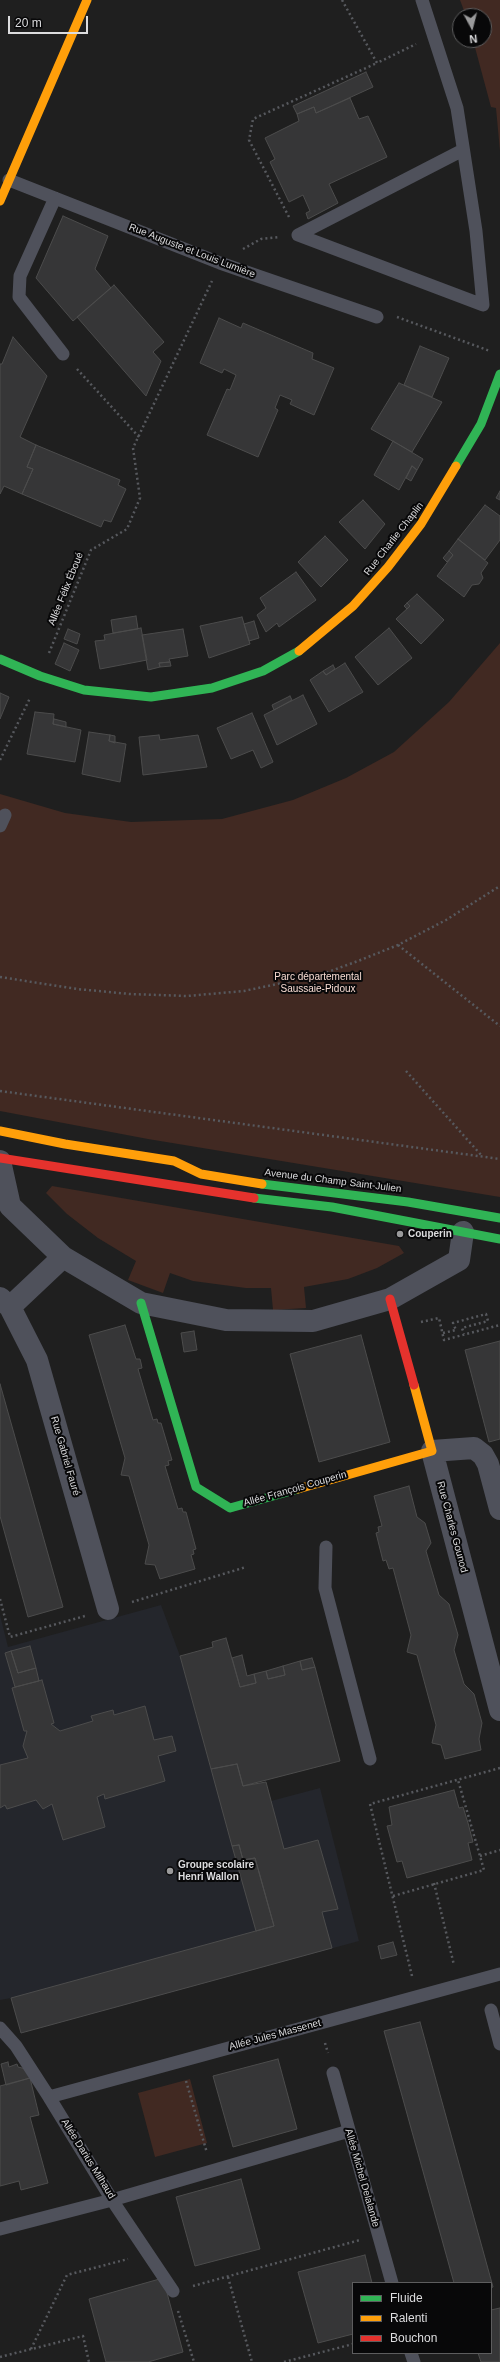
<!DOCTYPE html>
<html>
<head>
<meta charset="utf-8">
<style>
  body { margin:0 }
  #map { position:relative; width:500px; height:2362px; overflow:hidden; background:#1f1f1f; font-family:Arial,sans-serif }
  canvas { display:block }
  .legend { position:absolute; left:352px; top:2282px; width:140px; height:72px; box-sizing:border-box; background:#080809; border:1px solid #5d5d5e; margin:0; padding:5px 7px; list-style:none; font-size:12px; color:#dcdcde }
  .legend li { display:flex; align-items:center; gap:8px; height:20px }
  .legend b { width:20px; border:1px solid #5d5d5e }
  .north { position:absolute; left:452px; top:8px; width:40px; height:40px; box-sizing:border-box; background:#080809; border:1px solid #5d5d5e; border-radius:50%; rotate:173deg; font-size:11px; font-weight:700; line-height:16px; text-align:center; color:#dcdcde }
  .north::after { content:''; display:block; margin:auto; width:14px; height:18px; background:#9a9a9b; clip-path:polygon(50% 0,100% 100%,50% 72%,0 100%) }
  .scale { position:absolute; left:8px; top:16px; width:80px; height:18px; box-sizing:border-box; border:2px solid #dcdcde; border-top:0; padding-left:5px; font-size:12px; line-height:14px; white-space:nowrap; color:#dcdcde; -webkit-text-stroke:3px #080809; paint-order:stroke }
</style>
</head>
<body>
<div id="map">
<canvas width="500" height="2362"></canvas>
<ul class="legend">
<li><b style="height:5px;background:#30b455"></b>Fluide</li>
<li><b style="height:5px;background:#ff9f0a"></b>Ralenti</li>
<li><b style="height:5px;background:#e5322d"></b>Bouchon</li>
</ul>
<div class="north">N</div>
<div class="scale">20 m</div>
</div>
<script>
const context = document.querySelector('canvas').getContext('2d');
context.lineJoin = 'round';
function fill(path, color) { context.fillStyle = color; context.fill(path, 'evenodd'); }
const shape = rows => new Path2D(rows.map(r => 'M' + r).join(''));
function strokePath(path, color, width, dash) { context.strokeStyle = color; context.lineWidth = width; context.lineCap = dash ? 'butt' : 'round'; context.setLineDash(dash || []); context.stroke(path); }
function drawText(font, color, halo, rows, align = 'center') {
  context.font = font + ' Arial,sans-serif'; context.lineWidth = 4; context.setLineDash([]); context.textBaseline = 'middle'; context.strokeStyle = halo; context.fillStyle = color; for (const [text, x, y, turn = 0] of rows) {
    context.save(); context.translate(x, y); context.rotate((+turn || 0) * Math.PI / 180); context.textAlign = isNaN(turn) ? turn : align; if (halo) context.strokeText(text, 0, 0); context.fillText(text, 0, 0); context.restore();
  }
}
fill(shape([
  [161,1605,180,1656,211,1769,243,1786,266,1782,271,1801,320,1788,359,1941,21,2033,11,1998,0,2000,0,1615,8,1647]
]), '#24262c');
fill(shape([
  [460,0,500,0,500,151,496,108,491,107,473,40,484,40,484,16,466,16],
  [500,643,500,1197,148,1139,0,1111,0,794,65,813,131,822,222,819,293,800,346,778,394,752,449,702],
  [52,1186,399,1246,404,1253,377,1268,348,1279,304,1287,306,1308,273,1310,271,1288,246,1288,193,1281,170,1273,163,1293,128,1280,136,1261,98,1238,67,1214,46,1193],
  [190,2079,207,2143,155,2157,138,2093]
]), '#412922');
const building = shape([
  [366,72,373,87,316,113,314,107,297,114,293,106,366,72],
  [350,98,359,119,368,116,387,157,329,184,338,203,308,219,306,213,310,211,303,195,289,202,270,162,275,159,265,138,299,121,297,114,314,107,316,113,350,98],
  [63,216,108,236,95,269,111,288,73,321,36,278,63,216],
  [114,285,164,342,153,352,161,361,146,396,77,317,114,285],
  [219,318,241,328,243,323,313,353,312,359,334,368,314,415,290,404,292,400,280,395,275,408,278,410,258,457,207,435,227,389,230,390,236,375,224,369,222,373,200,363,219,318],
  [13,337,47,376,20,437,36,445,27,467,33,469,22,494,4,486,0,494,0,364,2,364,13,337],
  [420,346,449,358,432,397,404,385,420,346],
  [399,383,442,402,412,452,371,429,399,383],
  [393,441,423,459,417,470,412,466,399,490,374,475,393,441],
  [36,445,120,480,118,485,126,489,111,522,104,520,101,527,22,494,33,469,27,467,36,445],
  [412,466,417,470,411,481,406,478,412,466],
  [500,491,500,500,496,498,500,491],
  [363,500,385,524,365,549,339,522,363,500],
  [485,505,500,516,500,540,485,560,458,539,485,505],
  [325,536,348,560,321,587,298,562,325,536],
  [458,539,488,563,481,573,483,578,479,584,472,585,464,597,437,576,453,555,449,551,458,539],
  [449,551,453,555,447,562,443,558,449,551],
  [296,572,316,600,279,627,277,623,266,632,257,615,266,608,260,598,296,572],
  [417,594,444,620,421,644,396,619,410,606,407,603,417,594],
  [407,603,410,606,407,609,404,606,407,603],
  [136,616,138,629,113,633,111,620,136,616],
  [242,617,250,644,209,658,200,626,242,617],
  [254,621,259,638,249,641,244,624,254,621],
  [141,628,147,660,100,669,95,641,105,640,104,635,141,628],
  [389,628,412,658,378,685,355,657,389,628],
  [68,629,80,634,77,644,64,639,68,629],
  [183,629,188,656,169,659,170,662,159,663,160,667,148,670,142,635,183,629],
  [64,643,79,650,70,671,55,664,64,643],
  [170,662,171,666,160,667,159,663,170,662],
  [345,663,363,692,329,712,310,680,323,671,326,675,345,663],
  [333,665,335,669,326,675,323,671,333,665],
  [0,693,9,697,0,719,0,693],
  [303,695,317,724,277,745,264,715,303,695],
  [290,696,292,700,274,710,272,705,290,696],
  [35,712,54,714,53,724,81,730,75,762,27,754,35,712],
  [252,713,273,762,261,768,253,750,231,759,217,728,252,713],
  [54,719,66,722,66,727,53,724,54,719],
  [89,732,110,735,109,741,126,744,120,782,82,774,89,732],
  [110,735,115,736,115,743,109,741,110,735],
  [159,735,160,740,198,735,207,767,143,775,139,737,159,735],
  [125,1325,136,1359,140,1359,141,1363,142,1368,138,1369,153,1420,157,1419,158,1423,161,1423,172,1460,168,1461,169,1465,165,1466,178,1509,182,1508,183,1512,186,1512,196,1549,193,1550,194,1554,191,1555,195,1569,160,1579,155,1565,145,1564,149,1545,129,1476,121,1475,125,1458,89,1335,125,1325],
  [194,1331,197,1350,184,1352,181,1333,194,1331],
  [361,1335,390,1442,319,1462,290,1354,361,1335],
  [500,1341,500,1439,489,1442,465,1350,500,1341],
  [0,1384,63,1607,28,1617,0,1516,0,1384],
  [409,1486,417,1517,425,1523,431,1543,426,1551,439,1595,449,1604,458,1635,454,1650,464,1684,474,1694,482,1723,479,1739,481,1750,445,1759,441,1745,432,1743,436,1725,417,1655,407,1652,411,1635,393,1568,389,1569,386,1560,383,1561,376,1533,379,1532,378,1527,382,1526,374,1496,409,1486],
  [226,1638,240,1687,256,1683,254,1674,266,1671,268,1679,285,1675,283,1666,300,1661,302,1670,315,1667,340,1761,243,1786,237,1764,211,1769,180,1656,213,1647,212,1642,226,1638],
  [30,1646,36,1668,18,1673,11,1651,30,1646],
  [11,1651,18,1673,36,1668,39,1681,15,1687,5,1653,11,1651],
  [242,1655,247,1676,254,1674,256,1683,240,1687,232,1658,242,1655],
  [312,1658,315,1667,302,1670,300,1661,312,1658],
  [283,1666,285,1675,268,1679,266,1671,283,1666],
  [42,1680,54,1723,51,1724,60,1731,93,1721,91,1716,113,1710,114,1715,145,1706,154,1740,172,1736,176,1751,158,1756,165,1781,105,1799,104,1794,97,1797,105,1827,63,1840,52,1804,43,1809,36,1800,7,1809,5,1805,0,1808,0,1765,28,1758,23,1746,27,1731,24,1731,12,1688,42,1680],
  [237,1764,243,1786,266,1782,284,1849,318,1840,338,1909,322,1912,332,1948,21,2033,11,1998,274,1926,255,1858,243,1860,239,1845,232,1846,211,1769,237,1764],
  [454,1790,459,1808,463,1807,468,1823,473,1842,468,1843,472,1860,407,1878,402,1861,397,1862,387,1826,392,1825,389,1807,454,1790],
  [239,1845,243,1860,255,1858,274,1926,256,1931,232,1846,239,1845],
  [393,1942,397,1955,381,1959,378,1946,393,1942],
  [420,2022,493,2287,491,2288,491,2283,454,2283,384,2031,420,2022],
  [278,2059,297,2129,233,2147,213,2076,278,2059],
  [8,2062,9,2067,17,2064,18,2067,26,2069,30,2078,6,2085,1,2064,8,2062],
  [30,2078,39,2115,30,2117,48,2183,21,2190,19,2181,0,2186,0,2086,30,2078],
  [241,2179,260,2249,195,2266,176,2197,241,2179],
  [365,2255,372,2283,353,2283,353,2334,318,2343,298,2272,365,2255],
  [163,2278,183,2352,148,2362,106,2362,89,2299,163,2278],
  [500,2308,500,2362,481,2362,478,2353,491,2353,491,2310,500,2308]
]);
fill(building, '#363637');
strokePath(building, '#4c4c4c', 1);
strokePath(shape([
  [342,0,377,63,416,44],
  [289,217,249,140,253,119,377,63],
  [243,249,261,239,280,237],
  [397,317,490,351],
  [77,369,139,437],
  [49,653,91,550,127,529,140,498,133,448,212,281],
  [0,760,30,698],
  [398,945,500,1026],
  [0,977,77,989,130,994,187,996,244,991,320,975,358,961,398,945,446,920,500,886],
  [406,1071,482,1156],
  [0,1091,500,1159],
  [421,1322,439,1318,444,1340,500,1325],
  [443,1333,456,1330,453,1323,486,1314,488,1321,462,1328,464,1334],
  [0,1599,10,1637,85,1616],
  [132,1602,246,1567],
  [480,1856,500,1850],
  [434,1883,454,1965],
  [393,1896,484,1870,458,1780],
  [412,1976,370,1804,500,1768],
  [325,2043,328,2053],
  [186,2081,207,2153],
  [228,2277,252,2362],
  [193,2286,360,2240],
  [178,2311,194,2362],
  [31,2349,67,2275,128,2259],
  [0,2357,83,2336,89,2362],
  [284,2362,353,2344]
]), '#57595e', 2.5, [2, 3]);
strokePath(shape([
  [422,0,457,108,476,231,483,305,298,235,463,150],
  [9,180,220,263,377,317],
  [55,198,20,276,19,297,63,354],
  [0,826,5,815],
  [326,1547,325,1588,370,1759],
  [491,2010,500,2044],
  [0,2028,16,2046,49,2097,112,2200,173,2291],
  [333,2073,392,2283],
  [49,2097,500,1974],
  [0,2229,112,2200,349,2131],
  [411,2353,414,2362]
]), '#4f515b', 13);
strokePath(shape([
  [0,1161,10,1206,63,1257,141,1303,226,1320,313,1321,390,1299,459,1260,463,1232],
  [0,1298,10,1307,37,1360,108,1609],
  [10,1307,63,1257],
  [500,1509,488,1464,483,1455,474,1448,432,1451,500,1710]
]), '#4f515b', 22);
strokePath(shape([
  [456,466,481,424,500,374],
  [0,659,40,676,84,690,151,697,212,688,263,671,299,651],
  [262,1184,408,1202,500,1218],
  [254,1198,332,1207,500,1239],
  [141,1303,196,1487,230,1508,298,1489]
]), '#30b455', 9);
strokePath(shape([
  [0,201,87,0],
  [299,651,353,606,388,567,421,524,456,466],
  [0,1131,65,1144,174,1161,201,1174,262,1184],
  [298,1489,432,1451,414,1385]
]), '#ff9f0a', 9);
strokePath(shape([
  [0,1158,254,1198],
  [390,1299,414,1385]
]), '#e5322d', 9);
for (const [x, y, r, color] of [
  [400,1234,4,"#9a9a9b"],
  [170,1871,4,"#9a9a9b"]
]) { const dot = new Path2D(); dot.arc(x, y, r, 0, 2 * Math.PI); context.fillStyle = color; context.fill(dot); strokePath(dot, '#080809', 1.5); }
drawText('10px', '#dcdcde', '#080809', [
  ["Rue Auguste et Louis Lumière",192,251,21],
  ["Rue Charlie Chaplin",394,539,-52],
  ["Allée Félix Éboué",66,589,-68],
  ["Avenue du Champ Saint-Julien",333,1181,7],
  ["Rue Gabriel Fauré",65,1456,74],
  ["Allée François Couperin",295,1489,-16],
  ["Rue Charles Gounod",452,1527,75],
  ["Allée Jules Massenet",275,2035,-15],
  ["Allée Darius Milhaud",88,2159,58],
  ["Allée Michel Delalande",362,2178,74]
]);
drawText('10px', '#f8dcd3', '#080809', [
  ["Parc départemental",318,977],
  ["Saussaie-Pidoux",318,989]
]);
drawText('bold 10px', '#dcdcde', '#080809', [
  ["Couperin",408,1234],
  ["Groupe scolaire",178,1865],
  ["Henri Wallon",178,1877]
], 'left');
</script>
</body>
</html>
